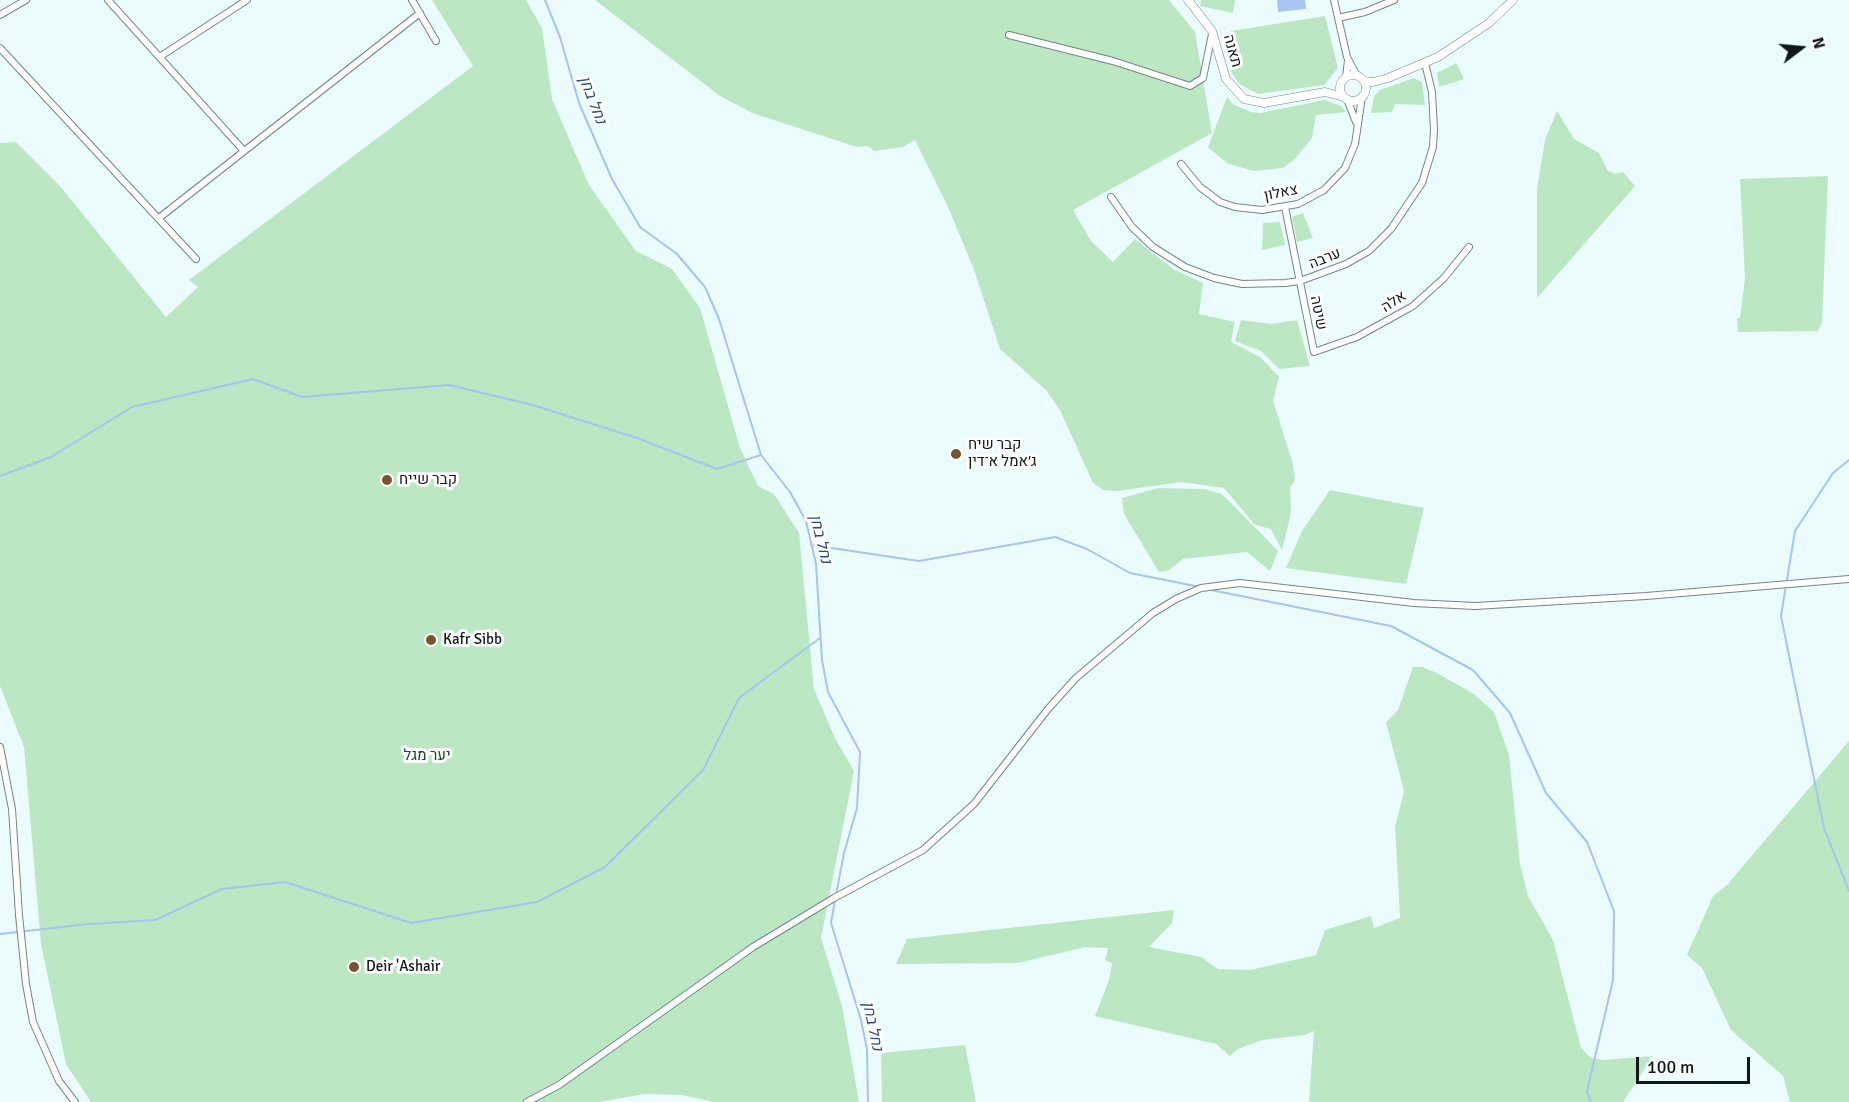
<!DOCTYPE html>
<html>
<head>
<meta charset="utf-8">
<style>
  body { margin:0 }
  #map { position:relative; width:1849px; height:1102px; overflow:hidden; background:#ebfcfe; font-family:Signika,sans-serif }
  canvas { display:block }
  .north { position:absolute; left:1771px; top:18px; width:60px; height:60px; -webkit-text-stroke:4px #fff; paint-order:stroke; rotate:74deg; font-size:16px; font-weight:700; line-height:24px; text-align:center; color:#101819 }
  .north::after { content:''; display:block; margin:auto; width:21px; height:27px; background:#101819; clip-path:polygon(50% 0,100% 100%,50% 72%,0 100%) }
  .scale { position:absolute; left:1636px; top:1057px; width:114px; height:27px; box-sizing:border-box; border:3px solid #101819; border-top:0; padding-left:8px; font-size:18px; line-height:21px; white-space:nowrap; color:#101819; -webkit-text-stroke:4px #fff; paint-order:stroke }
</style>
</head>
<body>
<div id="map">
<canvas width="1849" height="1102"></canvas>
<div class="north">N</div>
<div class="scale">100 m</div>
</div>
<script>
const context = document.querySelector('canvas').getContext('2d');
context.lineJoin = 'round';
function fill(path, color) { context.fillStyle = color; context.fill(path, 'evenodd'); }
const shape = rows => new Path2D(rows.map(r => 'M' + r).join(''));
function strokePath(path, color, width, dash) { context.strokeStyle = color; context.lineWidth = width; context.lineCap = dash ? 'butt' : 'round'; context.setLineDash(dash || []); context.stroke(path); }
function drawText(font, color, halo, rows, align = 'center') {
  context.font = font + ' Signika,Heebo,sans-serif'; context.lineWidth = 6; context.setLineDash([]); context.textBaseline = 'middle'; context.strokeStyle = halo; context.fillStyle = color; for (const [text, x, y, turn = 0] of rows) {
    context.save(); context.translate(x, y); context.rotate((+turn || 0) * Math.PI / 180); context.textAlign = isNaN(turn) ? turn : align; if (halo) context.strokeText(text, 0, 0); context.fillText(text, 0, 0); context.restore();
  }
}
fill(shape([
  [432,0,526,0,542,28,552,99,589,185,636,251,672,269,700,308,740,448,758,486,774,494,799,533,814,689,835,738,854,771,821,938,842,1006,859,1102,714,1102,682,1095,644,1094,600,1102,91,1102,66,1064,41,944,24,747,0,686,0,143,16,142,60,186,166,317,198,287,189,280,473,66],
  [595,0,1169,0,1195,32,1212,133,1073,210,1091,241,1113,262,1135,239,1173,269,1203,283,1199,314,1235,322,1231,342,1260,357,1279,377,1273,401,1293,464,1295,481,1290,487,1291,513,1282,550,1271,529,1255,525,1224,488,1181,482,1117,491,1103,490,1093,483,1060,410,1046,390,1000,349,973,267,948,207,915,140,903,147,874,151,868,146,857,147,752,113,720,96],
  [1201,0,1235,0,1233,13,1200,6],
  [1325,16,1338,68,1324,85,1258,94,1238,83,1231,71,1225,38,1231,31],
  [1456,63,1464,79,1439,87,1437,73],
  [1414,78,1422,82,1425,105,1395,104,1392,112,1371,113,1374,96,1380,90],
  [1227,97,1233,104,1251,112,1260,113,1325,100,1341,106,1346,112,1316,115,1312,138,1296,158,1283,168,1253,171,1227,163,1208,147],
  [1557,111,1574,139,1599,153,1608,171,1615,174,1623,172,1635,186,1537,298,1537,189,1545,140],
  [1828,176,1822,323,1818,331,1738,332,1737,318,1740,318,1745,278,1740,179],
  [1303,213,1313,238,1297,242,1292,217],
  [1280,222,1285,245,1262,250,1263,223],
  [1241,320,1271,324,1297,320,1310,366,1279,369,1261,351,1235,341],
  [1158,488,1204,489,1222,494,1278,551,1270,571,1247,552,1183,559,1169,570,1159,572,1124,514,1122,498],
  [1330,490,1424,508,1406,584,1286,568,1302,531],
  [1413,667,1422,667,1437,673,1474,694,1494,712,1509,755,1520,864,1528,896,1553,940,1581,1048,1590,1057,1603,1060,1653,1056,1623,1102,1309,1102,1314,1031,1304,1035,1262,1040,1238,1049,1230,1056,1216,1044,1095,1016,1109,980,1112,963,1105,960,1108,948,1085,947,1018,963,896,964,907,939,1174,910,1172,923,1149,947,1201,957,1218,969,1250,970,1316,955,1325,930,1371,916,1374,928,1400,918,1395,827,1404,791,1386,722,1398,710],
  [1849,741,1849,1102,1790,1102,1783,1076,1731,1030,1702,968,1687,955,1713,896,1727,885],
  [965,1045,976,1102,882,1102,881,1053]
]), '#bbe8c3');
fill(shape([
  [1277,0,1305,0,1306,9,1278,12]
]), '#a7c4f2');
strokePath(shape([
  [545,0,560,37,579,103,612,179,640,227,677,254,705,287,719,319,761,455,790,492,806,521,816,564,822,660,828,692,860,752,857,808,844,853,836,895],
  [1849,460,1833,473,1795,531,1781,616,1824,828,1849,891],
  [0,476,51,457,132,407,253,379,302,397,449,385,533,405,637,438,717,469,761,455],
  [811,545,919,561,1055,537,1087,549,1130,573,1200,587],
  [1211,590,1391,626,1473,670,1510,713,1546,793,1587,842,1614,911,1613,980,1587,1091,1591,1102],
  [835,900,831,923,861,1020,867,1049,868,1102],
  [0,934,88,924,155,920,222,889,285,882,411,923,537,902,605,867,703,770,739,698,820,638]
]), '#a7c4f2', 2);
const minor = shape([
  [108,0,244,151],
  [412,0,436,41],
  [1334,0,1347,57,1357,76],
  [0,15,26,0],
  [1338,18,1365,12,1394,0],
  [1009,35,1113,61,1190,86,1203,78,1212,34],
  [0,48,196,259],
  [161,56,247,0],
  [1346,77,1348,60],
  [1347,99,1356,122],
  [1181,164,1200,187,1220,202,1235,207,1262,210,1298,204,1324,190,1345,168,1355,144,1362,97],
  [1111,197,1132,227,1153,247,1185,267,1214,278,1242,284,1285,283,1300,281,1346,264,1369,251,1391,229,1422,183,1433,147,1434,130,1432,92,1425,63],
  [1285,207,1314,352,1357,337,1413,306,1444,278,1469,247],
  [159,218,420,13],
  [0,747,12,809,19,915,26,984,33,1022,59,1081,75,1102],
  [527,1102,559,1085,753,947,834,898,923,850,974,804,1048,709,1076,678,1153,613,1176,599,1201,588,1240,583,1414,603,1475,606,1646,596,1849,579]
]);
const tertiary = shape([
  [1188,0,1212,31,1226,79,1244,99,1264,103,1325,92,1344,97],
  '1340 88a13 13 0 1 1 26 0a13 13 0 1 1-26 0Z',
  [1364,81,1373,82,1388,78,1438,57,1489,23,1513,0]
]);
strokePath(minor, '#738688', 8);
strokePath(tertiary, '#738688', 9);
strokePath(minor, '#fff', 6);
strokePath(tertiary, '#fff', 8);
for (const [x, y, r, color] of [
  [956,454,6,"#77542d"],
  [387,480,6,"#77542d"],
  [431,640,6,"#77542d"],
  [354,967,6,"#77542d"]
]) { const dot = new Path2D(); dot.arc(x, y, r, 0, 2 * Math.PI); context.fillStyle = color; context.fill(dot); strokePath(dot, '#fff', 2); }
drawText('15px', '#101819', '#fff', [
  ["תאנה",1232,51,74],
  ["צאלון",1281,193,-11],
  ["ערבה",1325,259,-22],
  ["אלה",1394,302,-33],
  ["שיטה",1318,313,79]
]);
drawText('15px', '#101819', '#fff', [
  ["קבר שיח",968,445],
  ["ג׳אמל א־דין",968,462],
  ["קבר שייח",399,480],
  ["Kafr Sibb",443,640],
  ["Deir 'Ashair",366,967]
], 'left');
drawText('15px', '#134724', '#fff', [
  ["יער מגל",427,756]
]);
drawText('italic 16px', '#2b4d86', '#fff', [
  ["נחל בחן",592,100,69],
  ["נחל בחן",820,539,76],
  ["נחל בחן",872,1026,78]
]);
</script>
</body>
</html>
